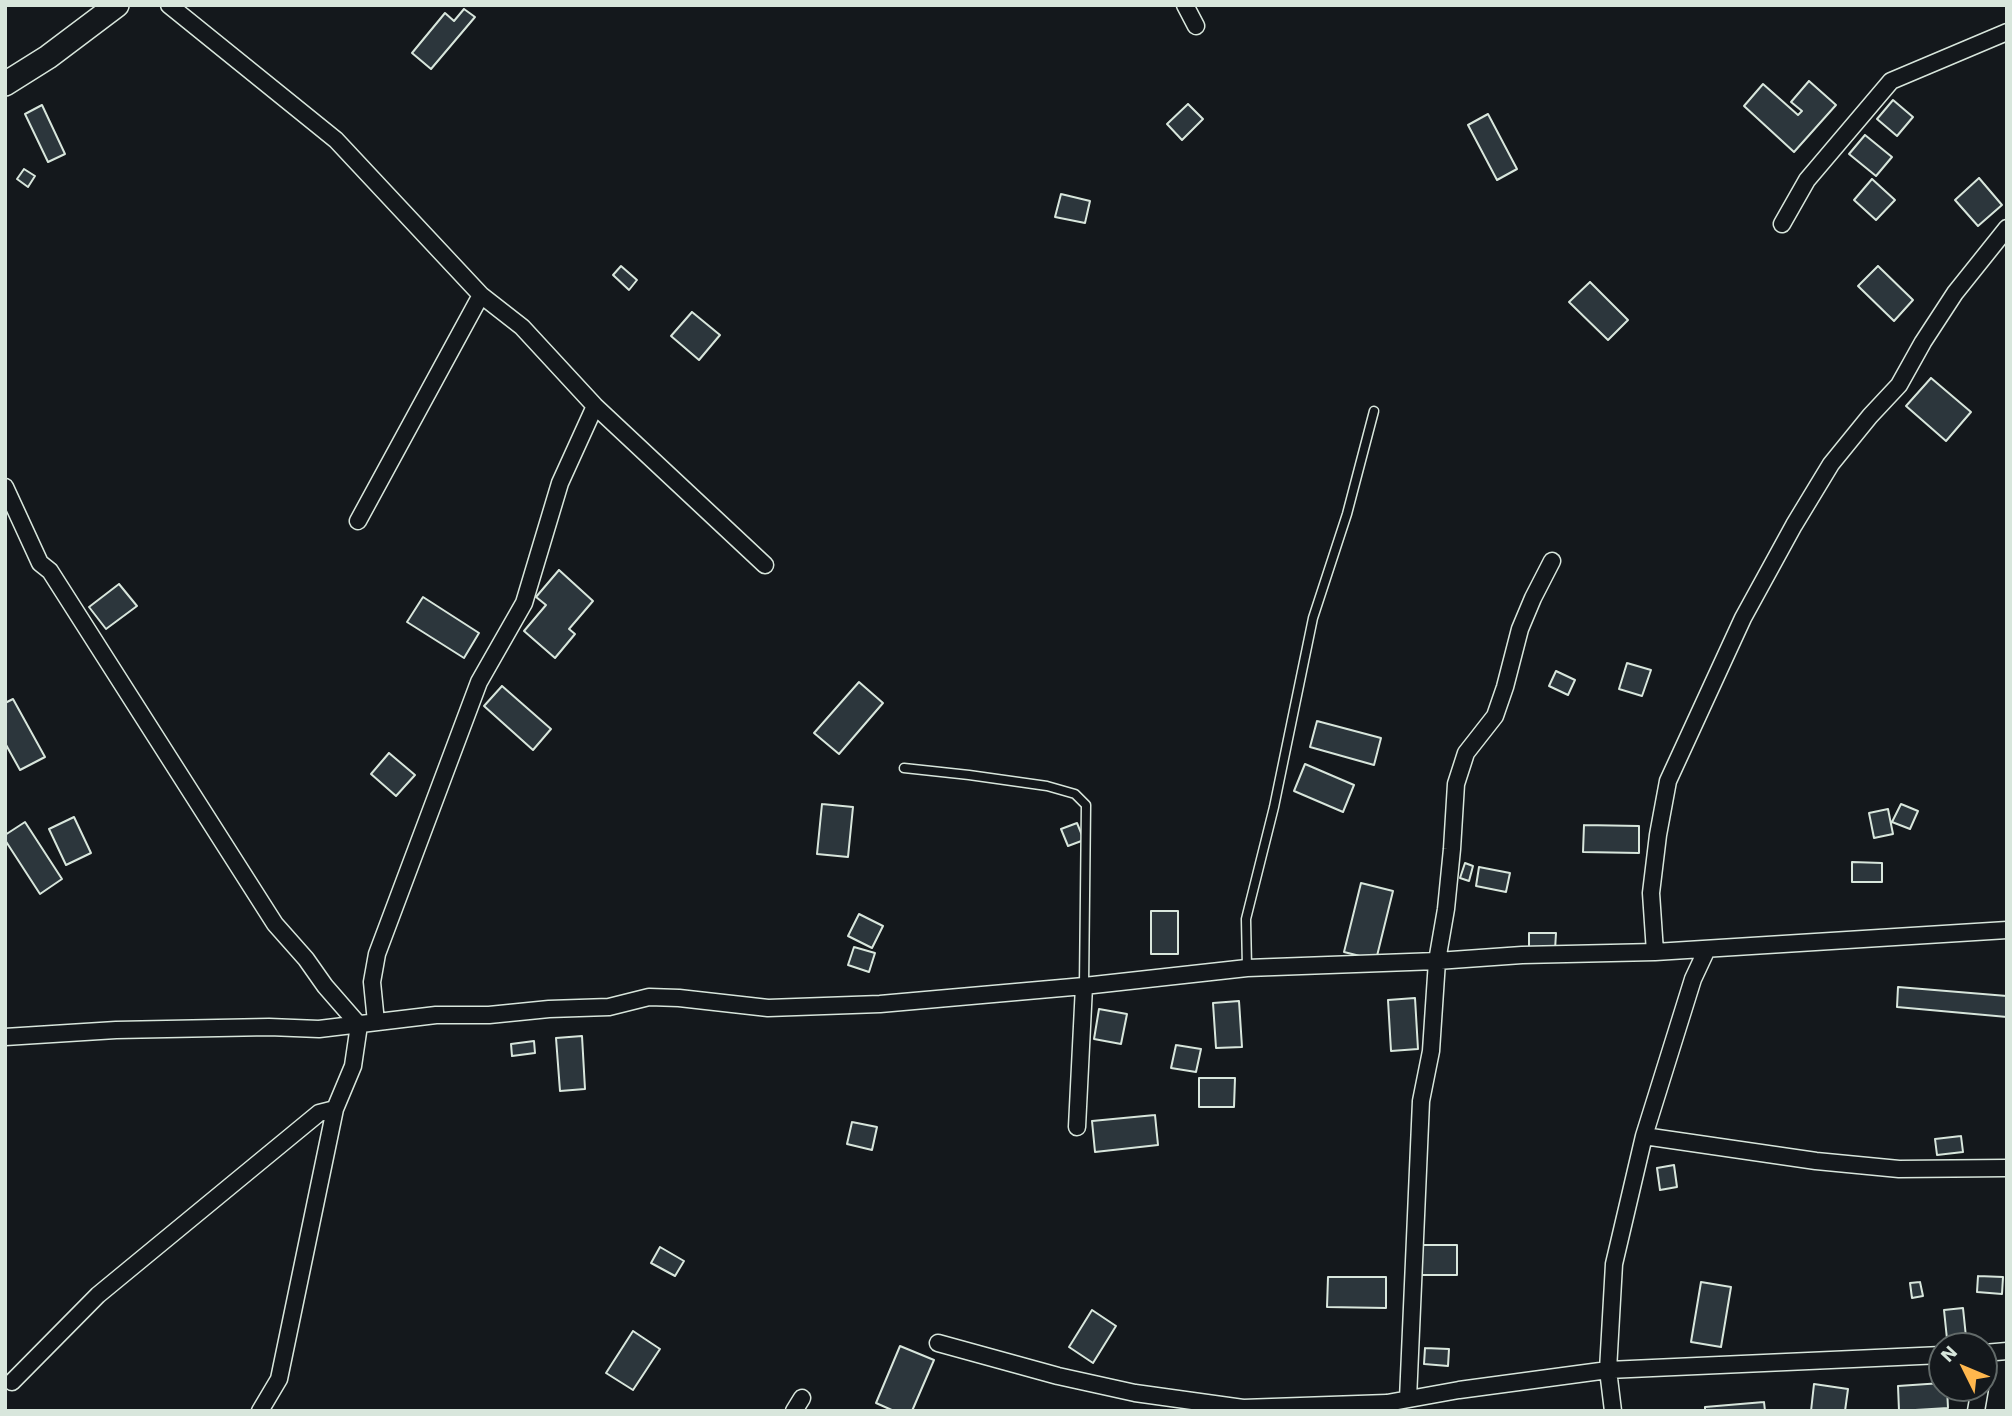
<!DOCTYPE html>
<html>
<head>
<meta charset="utf-8">
<style>
  body { margin:0 }
  #map { position:relative; width:2012px; height:1416px; overflow:hidden; background:#14181c; font-family:"Work Sans",sans-serif }
  canvas { display:block }
  .frame { position:absolute; inset:0; border:7px solid #d8e6dc; pointer-events:none }
  .north { position:absolute; left:1928px; top:1332px; width:70px; height:70px; box-sizing:border-box; background:#14181c; border:2px solid #626a69; border-radius:50%; rotate:313deg; font-size:19px; font-weight:700; line-height:28px; text-align:center; color:#d8e6dc }
  .north::after { content:''; display:block; margin:auto; width:24px; height:32px; background:#ffb74d; clip-path:polygon(50% 0,100% 100%,50% 72%,0 100%) }
</style>
</head>
<body>
<div id="map">
<canvas width="2012" height="1416"></canvas>
<div class="frame"></div>
<div class="north">N</div>
</div>
<script>
const context = document.querySelector('canvas').getContext('2d');
context.lineJoin = 'round';
function fill(path, color) { context.fillStyle = color; context.fill(path, 'evenodd'); }
const shape = rows => new Path2D(rows.map(r => 'M' + r).join(''));
function strokePath(path, color, width, dash) { context.strokeStyle = color; context.lineWidth = width; context.lineCap = dash ? 'butt' : 'round'; context.setLineDash(dash || []); context.stroke(path); }
const building = shape([
  [464,9,475,17,431,69,412,53,445,13,454,21,464,9],
  [1809,81,1836,105,1794,152,1744,106,1763,84,1798,115,1802,111,1791,102,1809,81],
  [1893,100,1913,117,1897,136,1877,119,1893,100],
  [1188,104,1203,119,1182,140,1167,124,1188,104],
  [42,105,65,154,48,162,25,114,42,105],
  [1488,114,1517,169,1497,180,1468,125,1488,114],
  [1865,135,1892,157,1876,176,1849,154,1865,135],
  [24,169,35,176,28,187,17,179,24,169],
  [1979,178,2002,205,1978,226,1955,200,1979,178],
  [1872,179,1895,200,1876,220,1854,200,1872,179],
  [1061,194,1090,201,1085,223,1055,217,1061,194],
  [621,266,637,280,629,290,613,275,621,266],
  [1878,266,1913,300,1894,321,1858,286,1878,266],
  [1590,282,1628,320,1608,340,1569,302,1590,282],
  [692,312,720,335,699,360,671,336,692,312],
  [1931,378,1971,412,1946,441,1906,406,1931,378],
  [559,570,593,601,569,629,575,634,555,658,524,631,546,605,536,597,559,570],
  [119,584,137,606,106,629,89,607,119,584],
  [423,597,479,633,464,658,407,622,423,597],
  [1627,663,1651,670,1642,696,1619,689,1627,663],
  [1556,671,1575,680,1568,695,1549,686,1556,671],
  [859,682,883,703,839,754,814,733,859,682],
  [502,686,551,729,533,750,484,706,502,686],
  [13,699,45,757,20,770,5,743,5,703,13,699],
  [1317,721,1381,738,1374,765,1310,747,1317,721],
  [389,753,415,775,396,796,371,774,389,753],
  [1305,764,1354,785,1343,812,1294,791,1305,764],
  [822,804,853,807,848,857,817,854,822,804],
  [1901,804,1918,811,1910,829,1892,822,1901,804],
  [1888,809,1893,834,1874,838,1869,813,1888,809],
  [74,817,91,853,66,865,49,829,74,817],
  [25,822,62,879,40,894,5,840,5,835,25,822],
  [1077,823,1084,840,1068,846,1061,829,1077,823],
  [1584,825,1639,826,1639,853,1583,852,1584,825],
  [1852,862,1882,863,1882,882,1852,882,1852,862],
  [1465,863,1473,866,1469,881,1460,878,1465,863],
  [1479,867,1510,873,1506,892,1476,886,1479,867],
  [1361,883,1393,891,1376,960,1344,952,1361,883],
  [1151,911,1178,911,1178,954,1151,954,1151,911],
  [859,914,883,926,872,948,848,936,859,914],
  [1529,933,1556,933,1555,950,1529,949,1529,933],
  [854,947,875,953,869,972,848,965,854,947],
  [1898,987,2007,996,2007,1017,1897,1007,1898,987],
  [1415,998,1418,1049,1391,1051,1388,1000,1415,998],
  [1239,1001,1242,1047,1216,1048,1213,1003,1239,1001],
  [1099,1009,1127,1014,1121,1044,1094,1039,1099,1009],
  [582,1036,585,1089,560,1091,556,1038,582,1036],
  [534,1041,535,1053,512,1056,511,1044,534,1041],
  [1176,1045,1201,1049,1196,1072,1171,1068,1176,1045],
  [1199,1078,1235,1078,1234,1107,1199,1107,1199,1078],
  [1155,1115,1158,1145,1095,1152,1092,1121,1155,1115],
  [852,1122,877,1127,872,1150,847,1144,852,1122],
  [1961,1136,1963,1152,1937,1155,1935,1139,1961,1136],
  [1674,1165,1677,1187,1660,1190,1657,1168,1674,1165],
  [1421,1245,1457,1245,1457,1275,1421,1275,1421,1245],
  [660,1247,684,1261,675,1276,651,1263,660,1247],
  [1978,1276,2003,1277,2002,1294,1977,1292,1978,1276],
  [1328,1277,1386,1277,1386,1308,1327,1307,1328,1277],
  [1701,1282,1731,1287,1721,1347,1691,1342,1701,1282],
  [1920,1282,1923,1296,1912,1298,1910,1283,1920,1282],
  [1963,1308,1966,1337,1947,1339,1944,1310,1963,1308],
  [1092,1310,1116,1326,1093,1363,1069,1347,1092,1310],
  [633,1331,660,1349,633,1390,606,1373,633,1331],
  [900,1346,934,1360,912,1411,894,1411,876,1403,900,1346],
  [1425,1348,1449,1349,1448,1366,1424,1364,1425,1348],
  [1942,1383,1942,1388,1947,1388,1948,1408,1899,1411,1898,1386,1942,1383],
  [1814,1384,1848,1389,1845,1411,1811,1411,1814,1384],
  [1764,1402,1765,1411,1705,1411,1705,1407,1764,1402]
]);
fill(building, '#2c363c');
strokePath(building, '#d8e6dc', 2);
const lane = shape([
  [904,768,969,775,1047,786,1075,794,1086,805,1084,986],
  [1247,968,1246,919,1274,807,1313,618,1347,514,1374,411]
]);
const street = shape([
  [169,5,336,140,481,295,522,327,595,406,765,565],
  [1185,5,1196,26],
  [1782,224,1807,180,1891,81,2007,32],
  [5,487,40,563,50,571,275,924,306,959,325,986,359,1025,353,1066,335,1109,279,1379,260,1411],
  [358,521,481,295],
  [1655,952,1651,893,1658,835,1668,781,1743,618,1794,525,1831,464,1870,416,1899,385,1923,342,1955,293,2007,228],
  [376,1022,372,982,377,954,479,682,524,603,560,483,595,406],
  [5,1037,116,1030,269,1027,319,1029,436,1015,489,1015,549,1009,609,1007,649,997,679,998,768,1008,880,1004,1084,986,1247,968,1437,961,1522,955,1655,952,2007,930],
  [1077,1127,1084,986],
  [1644,1136,1816,1161,1899,1169,2007,1168],
  [938,1343,1058,1376,1135,1393,1243,1408,1387,1403,1459,1390,1608,1370,1942,1355],
  [1984,1353,2007,1351],
  [12,1382,98,1295,319,1113,335,1109],
  [1408,1399,1421,1101,1431,1051,1437,961,1446,909,1452,849,1456,784,1466,753,1495,716,1505,687,1520,629,1533,598,1552,561],
  [794,1411,802,1398],
  [1613,1411,1608,1370,1614,1264,1644,1136,1693,979,1707,949],
  [1976,1411,1980,1388]
]);
const secondary = shape([
  [5,84,48,57,117,5]
]);
strokePath(lane, '#d8e6dc', 11);
strokePath(street, '#d8e6dc', 19);
strokePath(secondary, '#d8e6dc', 26);
strokePath(lane, '#14181c', 8);
strokePath(street, '#14181c', 16);
strokePath(secondary, '#14181c', 23);
</script>
</body>
</html>
